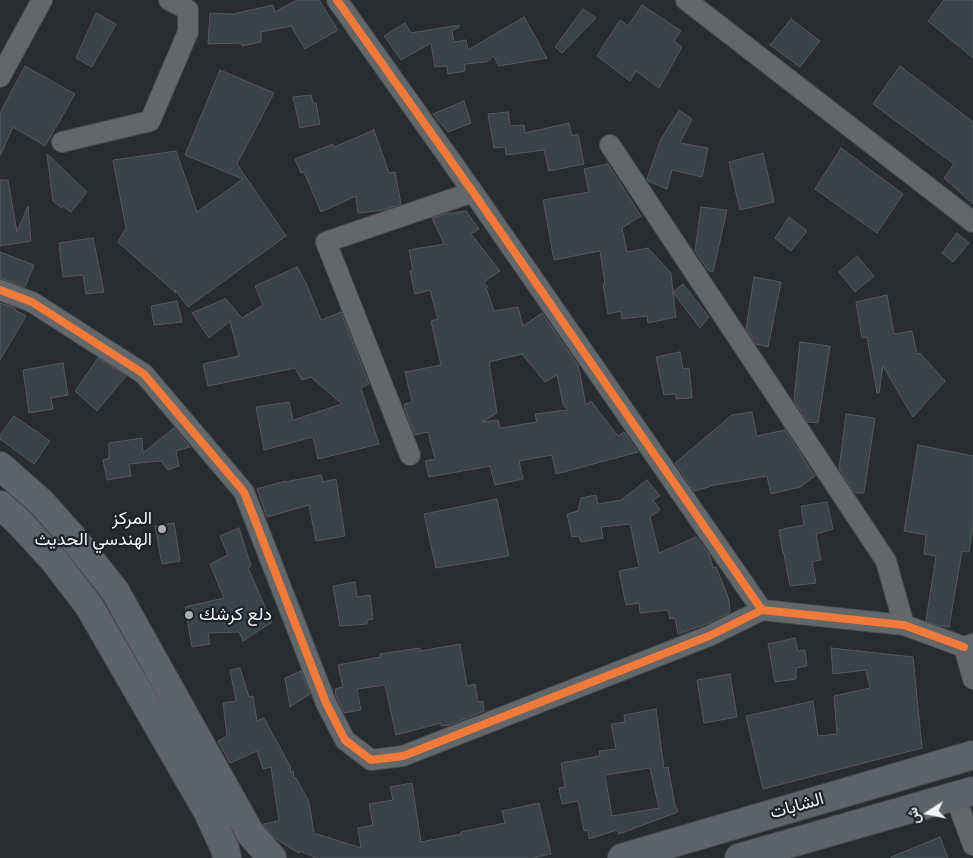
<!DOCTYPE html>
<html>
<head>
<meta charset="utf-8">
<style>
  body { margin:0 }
  #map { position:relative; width:973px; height:858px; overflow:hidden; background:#292c2e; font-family:"IBM Plex Sans",Vazirmatn,sans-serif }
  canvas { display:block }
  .north { position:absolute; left:903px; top:788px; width:50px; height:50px; -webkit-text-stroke:4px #1d2227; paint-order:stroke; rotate:259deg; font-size:14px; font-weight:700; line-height:20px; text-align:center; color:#f0f4f7 }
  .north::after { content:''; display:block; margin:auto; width:18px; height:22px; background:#f0f4f7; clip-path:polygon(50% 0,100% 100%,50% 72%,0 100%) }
</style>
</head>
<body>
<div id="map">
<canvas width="973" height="858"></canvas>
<div class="north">ش</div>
</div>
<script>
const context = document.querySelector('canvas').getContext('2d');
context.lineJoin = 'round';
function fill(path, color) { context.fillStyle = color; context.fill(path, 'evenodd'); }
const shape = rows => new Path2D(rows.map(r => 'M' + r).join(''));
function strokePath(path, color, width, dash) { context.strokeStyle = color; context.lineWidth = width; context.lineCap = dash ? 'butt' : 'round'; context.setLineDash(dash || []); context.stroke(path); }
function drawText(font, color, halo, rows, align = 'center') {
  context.font = font + ' "IBM Plex Sans",Vazirmatn,sans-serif'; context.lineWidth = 4.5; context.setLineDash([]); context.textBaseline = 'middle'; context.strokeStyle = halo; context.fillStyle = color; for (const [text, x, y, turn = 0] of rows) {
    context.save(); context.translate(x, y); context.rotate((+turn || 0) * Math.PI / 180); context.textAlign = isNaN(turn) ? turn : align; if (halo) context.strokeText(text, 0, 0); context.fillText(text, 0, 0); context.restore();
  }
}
const building = shape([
  [297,0,319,0,338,30,305,49,291,26,261,32,261,42,242,46,241,43,208,44,210,13,233,14,273,5,275,12,297,0],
  [944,0,973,0,973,58,928,21,944,0],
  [642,5,681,31,674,41,682,47,659,88,636,71,630,81,597,56,620,20,628,26,642,5],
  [583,9,596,18,562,53,555,47,583,9],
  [96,13,116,24,92,67,76,58,96,13],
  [524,17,547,58,499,66,493,56,487,62,465,64,465,71,448,74,447,66,435,67,431,43,401,60,384,36,405,23,411,33,459,25,459,27,452,31,454,42,466,40,468,50,524,17],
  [791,19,820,41,800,67,770,45,791,19],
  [25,66,75,94,45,146,13,127,0,156,0,113,25,66],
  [900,66,973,122,973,204,944,178,954,164,873,104,900,66],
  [220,70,274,93,237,164,286,236,188,307,175,290,176,293,118,242,126,228,113,160,176,151,197,212,243,179,185,155,220,70],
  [311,95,313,103,316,103,320,124,300,128,293,97,311,95],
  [464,101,471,123,448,132,433,114,464,101],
  [679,110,692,119,680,143,708,148,702,177,672,170,667,189,648,181,647,179,660,141,679,110],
  [508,112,510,126,524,125,525,133,569,123,572,136,578,134,584,164,549,171,544,150,506,155,505,147,494,148,488,114,508,112],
  [374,130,389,173,395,172,401,204,384,210,358,213,356,196,321,212,304,172,301,173,295,159,333,144,334,147,374,130],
  [841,148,903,194,877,233,815,189,841,148],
  [763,153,774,202,740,210,729,162,763,153],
  [47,154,87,192,71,212,63,206,62,208,53,201,47,154],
  [608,164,641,216,622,228,627,252,648,248,671,273,673,292,683,284,709,317,700,328,673,292,676,317,648,323,647,316,622,319,621,311,608,314,603,284,605,284,600,251,554,260,543,200,589,192,584,169,608,164],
  [0,180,8,180,17,232,28,206,31,241,0,246,0,180],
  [701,207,727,210,713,272,708,270,695,251,701,207],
  [466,211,479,229,471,234,500,271,484,282,488,287,486,288,494,311,518,307,523,326,542,313,578,365,586,405,591,401,618,436,624,432,638,452,556,474,552,455,519,461,523,479,495,485,490,466,429,477,425,461,435,459,428,432,415,435,405,410,404,404,412,402,405,372,441,365,431,321,438,319,430,290,415,294,410,271,413,271,409,250,444,244,432,218,444,214,466,211],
  [522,354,545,382,557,375,563,404,567,410,535,414,537,422,500,428,498,420,482,422,497,413,489,362,522,354],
  [789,217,807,231,791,251,775,238,789,217],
  [957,233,969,243,953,262,942,253,957,233],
  [93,238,104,292,86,294,83,275,63,277,59,243,93,238],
  [0,252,34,265,25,287,0,278,0,252],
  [857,256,874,276,855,292,839,272,857,256],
  [297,267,306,283,321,320,341,312,369,384,361,388,379,444,318,459,313,437,264,450,256,407,289,402,293,420,342,404,311,377,302,380,295,368,208,386,203,364,239,356,230,321,209,338,192,313,225,299,225,298,242,318,263,305,255,286,297,267],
  [754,277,781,282,768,347,756,344,746,329,754,277],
  [887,295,894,334,912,331,917,354,920,353,945,381,913,417,883,366,879,393,877,393,867,337,862,338,856,302,887,295],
  [177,301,182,322,154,325,151,306,177,301],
  [0,303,15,308,15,310,26,316,0,360,0,303],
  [800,342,830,346,818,423,808,422,794,401,800,342],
  [680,352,683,369,689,368,692,398,676,399,676,394,664,395,656,357,680,352],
  [98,358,126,376,97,411,75,391,98,358],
  [63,363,68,395,51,398,53,409,29,413,23,370,63,363],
  [752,412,757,436,785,430,815,476,800,487,771,494,767,476,709,486,709,487,694,491,675,463,732,415,752,412],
  [846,414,875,418,864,493,855,493,839,469,846,414],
  [14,416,50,441,34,464,0,439,0,435,14,416],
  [174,428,190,447,176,451,179,466,168,470,161,461,129,464,131,476,107,480,103,460,109,458,109,443,142,438,143,453,174,428],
  [918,445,973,456,973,525,969,552,962,551,949,627,940,626,926,621,936,556,924,554,926,535,904,531,918,445],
  [321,475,323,482,336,479,345,536,316,541,309,505,267,517,257,489,285,481,285,482,321,475],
  [647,480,660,496,653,500,660,510,650,517,659,553,696,537,709,554,713,568,716,567,727,594,729,601,730,611,729,613,704,625,678,634,675,618,670,619,668,610,640,613,639,603,626,605,619,571,639,567,630,524,601,527,603,538,581,542,579,536,572,537,567,514,578,511,581,498,596,495,598,504,621,500,647,480],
  [497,499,509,556,436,568,424,514,497,499],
  [827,502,833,529,816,534,821,560,812,562,816,583,790,586,784,554,783,554,779,530,804,525,801,506,827,502],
  [174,523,180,561,162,564,155,526,174,523],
  [239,528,251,566,248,568,272,622,243,641,239,632,208,633,210,644,192,647,185,607,224,598,210,564,228,555,220,536,239,528],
  [355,582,357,597,370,595,373,619,367,620,367,624,340,626,333,586,355,582],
  [795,638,798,651,805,650,807,666,796,668,796,679,775,682,768,644,795,638],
  [460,644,467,686,475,684,478,702,483,701,484,711,450,725,441,726,441,723,396,735,385,685,357,689,361,710,344,713,336,696,335,689,343,687,338,665,380,657,380,654,420,648,420,651,460,644],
  [831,648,913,657,922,748,763,789,746,716,813,701,818,736,837,734,834,696,870,688,866,670,833,674,831,648],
  [240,668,249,697,253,696,257,721,264,718,290,766,291,772,293,771,294,778,296,778,309,802,314,833,361,848,358,828,373,825,369,804,393,800,390,787,412,783,421,842,461,834,461,832,505,823,502,811,539,803,551,854,533,858,316,858,300,851,299,853,293,850,274,837,263,824,279,821,271,767,263,769,257,751,230,763,218,741,227,736,223,703,236,701,230,670,240,668],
  [301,671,310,694,290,707,285,678,301,671],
  [730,674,737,717,704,723,697,680,730,674],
  [656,709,664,768,668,767,675,805,678,812,619,834,617,830,589,839,588,830,584,831,578,801,562,804,559,788,565,787,561,763,600,756,599,751,616,749,611,724,625,722,624,715,656,709],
  [650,768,659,808,612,816,605,775,650,768],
  [940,837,948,858,891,858,891,857,940,837]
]);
fill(building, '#394449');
strokePath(building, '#56595a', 1);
const street = shape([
  [337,0,473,192,762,610],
  [686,0,973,222],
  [0,77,42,0],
  [62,142,150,121,188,32,188,10,169,0],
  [610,145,886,561,904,625],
  [0,290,32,302,144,374,244,492,326,703,345,740,371,760,403,756,709,636,762,610,904,625,964,647],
  [410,455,326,242,473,192],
  [973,644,964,647,973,679],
  [955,796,973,845]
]);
const primary = shape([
  [0,466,41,502,73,538,115,591,250,833,272,858],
  [0,505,18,521,53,559,89,606,208,812,225,849,227,858],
  [622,858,973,755],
  [739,858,973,791]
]);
strokePath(street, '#474a4b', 22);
strokePath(primary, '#474a4b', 30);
strokePath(street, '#646769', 20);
strokePath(primary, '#5e636a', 28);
strokePath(shape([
  [337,0,473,192,762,610],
  [0,290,32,302,144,374,244,492,326,703,345,740,371,760,403,756,709,636,762,610,904,625,964,647]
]), '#f17a3a', 8);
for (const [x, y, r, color] of [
  [162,529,5,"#aaaeb1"],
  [189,615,5,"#aaaeb1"]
]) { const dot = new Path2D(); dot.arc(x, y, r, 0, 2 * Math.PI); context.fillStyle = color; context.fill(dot); strokePath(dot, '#1d2227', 2); }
drawText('18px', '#f0f4f7', '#1d2227', [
  ["المركز",152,519],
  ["الهندسي الحديث",152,540],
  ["دلع كرشك",199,615,"left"]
], 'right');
drawText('18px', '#f0f4f7', '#1d2227', [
  ["الشابات",797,806,-16]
]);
</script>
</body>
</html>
